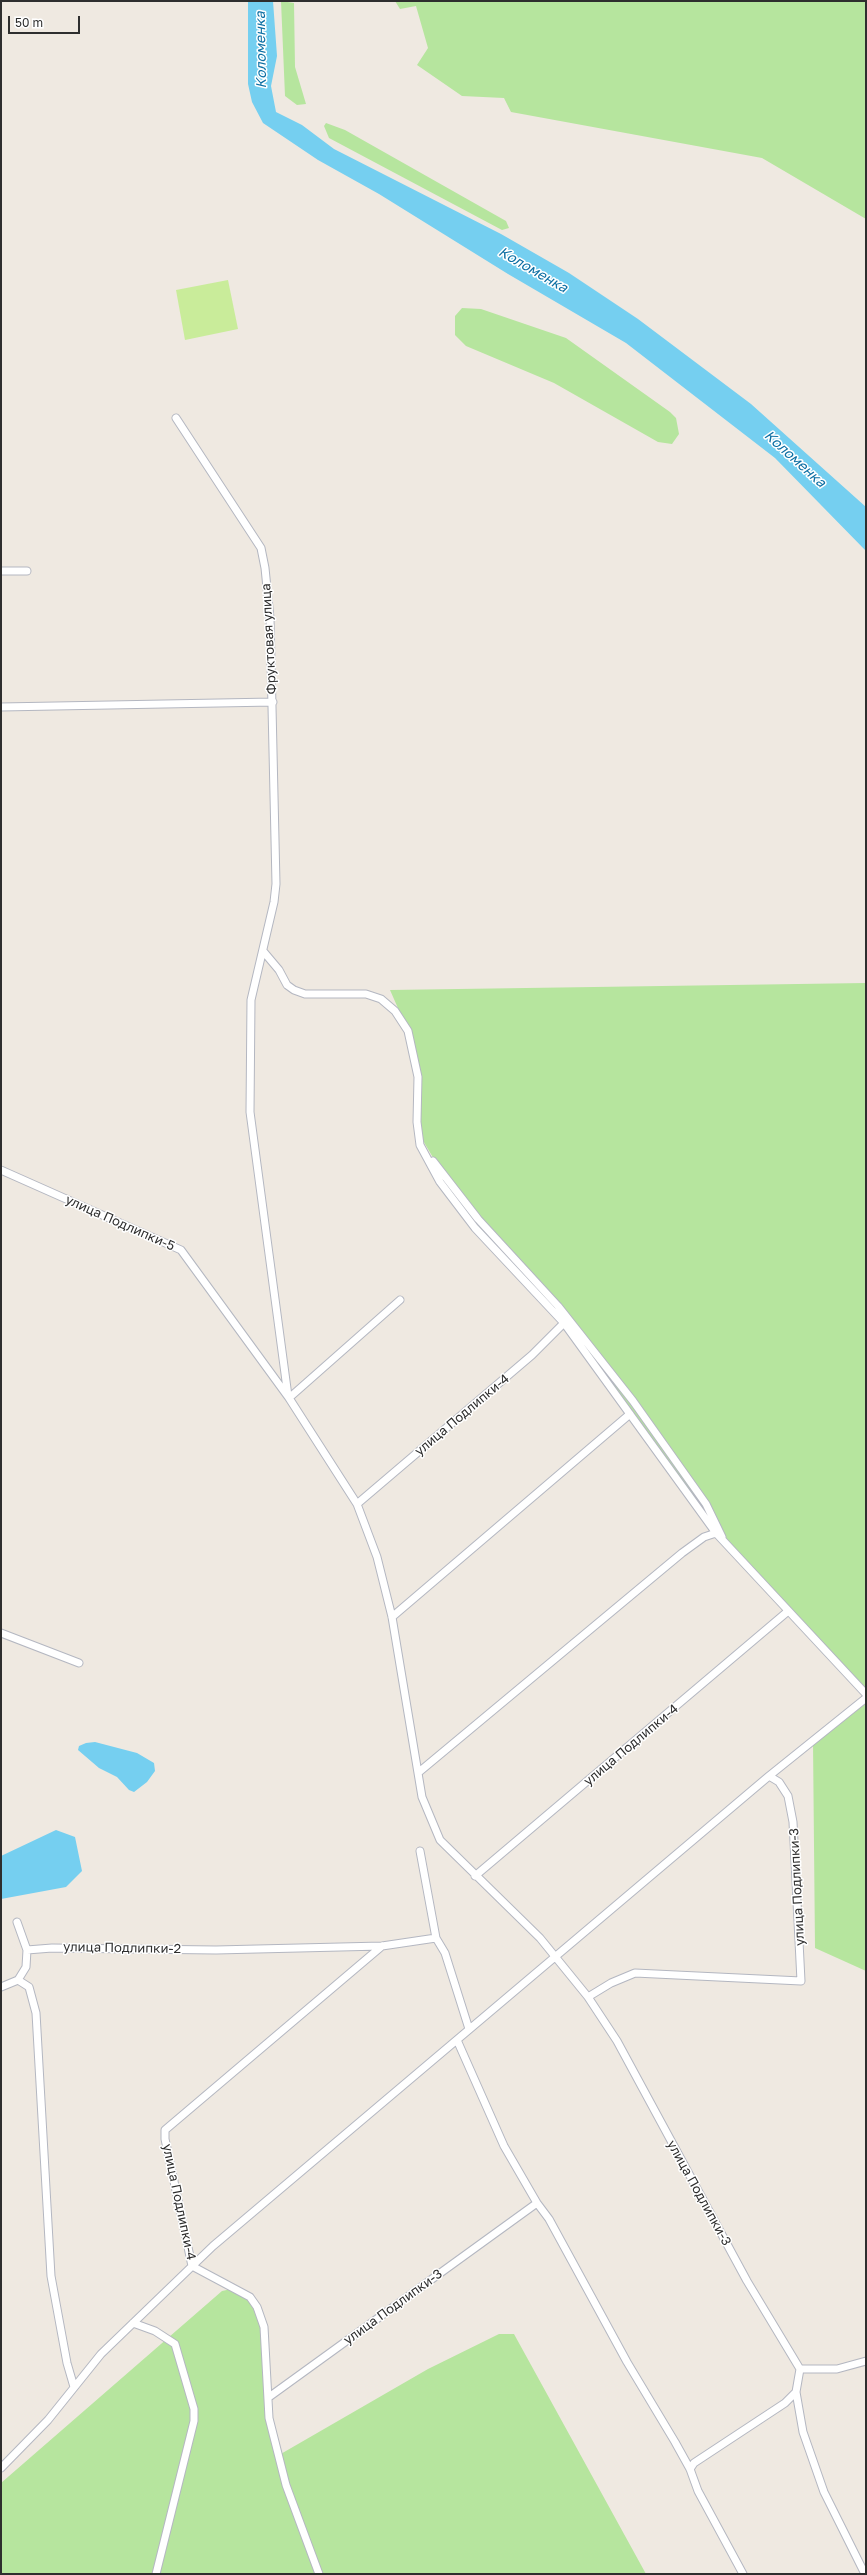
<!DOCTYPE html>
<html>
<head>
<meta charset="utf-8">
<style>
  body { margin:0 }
  #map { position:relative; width:867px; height:2575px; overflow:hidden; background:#efe9e1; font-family:"Golos Text",sans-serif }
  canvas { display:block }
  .frame { position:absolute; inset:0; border:2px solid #2e2e2e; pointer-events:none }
  .scale { position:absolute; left:8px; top:16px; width:72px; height:18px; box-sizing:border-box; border:2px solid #2e2e2e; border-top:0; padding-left:5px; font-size:12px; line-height:14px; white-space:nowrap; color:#2e2e2e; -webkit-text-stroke:3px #fff; paint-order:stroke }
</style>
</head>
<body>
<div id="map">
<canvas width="867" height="2575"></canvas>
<div class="frame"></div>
<div class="scale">50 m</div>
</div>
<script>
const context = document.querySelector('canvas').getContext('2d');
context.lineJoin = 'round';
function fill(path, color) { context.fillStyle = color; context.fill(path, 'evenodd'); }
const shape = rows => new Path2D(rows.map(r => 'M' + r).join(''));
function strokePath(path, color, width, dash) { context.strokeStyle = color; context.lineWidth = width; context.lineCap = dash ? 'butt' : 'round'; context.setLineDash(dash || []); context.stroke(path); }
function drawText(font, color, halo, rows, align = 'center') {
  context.font = font + ' "Golos Text",sans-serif'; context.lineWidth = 3; context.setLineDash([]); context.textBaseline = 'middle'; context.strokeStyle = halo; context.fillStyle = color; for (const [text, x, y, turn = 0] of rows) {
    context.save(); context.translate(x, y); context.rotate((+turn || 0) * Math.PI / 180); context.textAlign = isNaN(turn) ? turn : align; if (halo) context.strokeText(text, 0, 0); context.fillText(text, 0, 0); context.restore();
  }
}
fill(shape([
  [281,1,294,3,295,67,306,104,297,105,285,96],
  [395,1,866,1,866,219,762,158,511,112,504,98,462,96,417,65,428,48,416,6,400,9],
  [326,123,345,130,506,221,509,228,502,230,329,138,324,126],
  [462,308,481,309,566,338,670,412,676,418,679,434,672,444,658,442,554,383,466,346,455,335,455,316],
  [866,983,866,1694,727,1544,564,1323,475,1228,422,1139,418,1077,408,1031,390,990],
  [866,1698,866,1971,815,1948,813,1742],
  [236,2288,250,2297,264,2327,269,2418,279,2455,428,2369,499,2334,514,2334,646,2574,1,2574,1,2483,222,2291]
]), '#b6e59e');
fill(shape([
  [228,280,238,329,185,340,176,290]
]), '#c9ec9a');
fill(shape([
  [248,1,273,1,277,56,271,86,276,112,302,125,334,149,501,234,569,273,638,319,751,404,866,507,866,551,775,458,626,343,508,274,379,194,318,160,263,123,252,102,248,84],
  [95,1742,137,1753,154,1763,155,1771,147,1782,134,1792,129,1790,117,1777,99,1768,78,1750,79,1746,86,1743],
  [56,1830,75,1837,82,1871,66,1887,1,1899,1,1856]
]), '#75cff0');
const street = shape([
  [176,418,261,548,265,568,270,618,276,884,274,902,251,1000,250,1112,288,1396],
  [1,571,27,571],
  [1,707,273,702],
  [263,951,279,970,287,985,294,990,305,994,366,994,381,999,395,1011,408,1031,418,1077,417,1122,420,1145,440,1182,475,1228,564,1323,716,1533,866,1694],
  [433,1161,478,1219,558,1306,633,1401,706,1504,722,1537],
  [1,1170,181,1250,289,1398,357,1504,377,1557,392,1617,422,1797,440,1840,540,1938,588,1997,617,2041,747,2281,800,2369,796,2392,785,2403,694,2463,690,2469],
  [289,1398,400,1300],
  [357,1504,532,1355,564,1323],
  [392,1617,630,1414],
  [1,1633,79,1663],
  [419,1772,682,1553,704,1537,716,1533],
  [420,1851,436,1938,445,1953,469,2029],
  [475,1876,787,1612],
  [27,1950,52,1948,216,1950,382,1946,436,1938],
  [18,1980,29,1987,36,2013,51,2276,67,2363,74,2387],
  [1,1987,18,1980,26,1967,27,1950,17,1922],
  [588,1997,611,1983,635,1973,801,1981,793,1822,788,1796,779,1782,769,1776],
  [457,2040,504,2146,537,2203,549,2219,627,2362,675,2442,690,2469,698,2491,743,2574],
  [192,2266,165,2139,165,2130,382,1946],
  [192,2266,250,2297,257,2307,264,2327,269,2418,286,2485,319,2574],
  [133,2323,155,2331,175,2344,194,2409,194,2421,156,2574],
  [800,2369,837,2369,866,2361],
  [796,2392,803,2432,824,2492,865,2574],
  [269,2397,537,2203],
  [1,2468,48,2420,101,2354,213,2246,769,1776,866,1698]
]);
strokePath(street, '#b4b7c1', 9);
strokePath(street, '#fff', 7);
drawText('13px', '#2e2e2e', '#fff', [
  ["Фруктовая улица",269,639,-93],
  ["улица Подлипки-5",120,1223,24],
  ["улица Подлипки-4",462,1415,-40],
  ["улица Подлипки-4",631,1745,-40],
  ["улица Подлипки-3",797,1887,-93],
  ["улица Подлипки-2",122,1948,1],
  ["улица Подлипки-3",699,2193,61],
  ["улица Подлипки-4",179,2202,78],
  ["улица Подлипки-3",393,2307,-36]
]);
drawText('italic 14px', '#0d6fa3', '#fff', [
  ["Коломенка",261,50,-91],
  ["Коломенка",533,270,30],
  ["Коломенка",795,459,42]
]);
</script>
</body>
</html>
